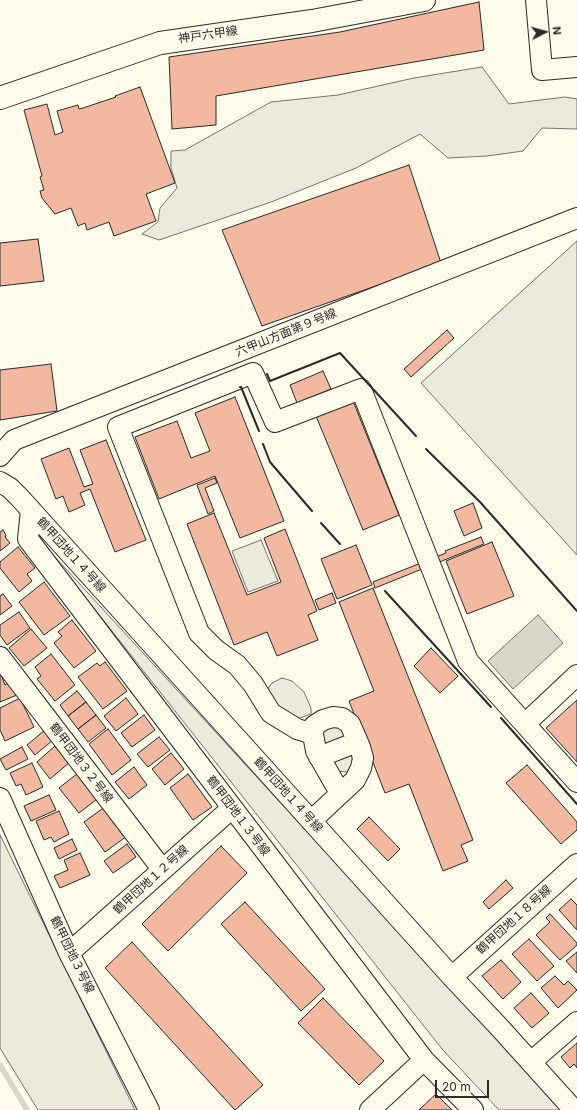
<!DOCTYPE html>
<html>
<head>
<meta charset="utf-8">
<style>
  body { margin:0 }
  #map { position:relative; width:577px; height:1110px; overflow:hidden; background:#fdfbea; font-family:Inter,sans-serif }
  canvas { display:block }
  .north { position:absolute; left:525px; top:12px; width:40px; height:40px; -webkit-text-stroke:3px #fdfbea; paint-order:stroke; rotate:84deg; font-size:11px; font-weight:700; line-height:16px; text-align:center; color:#2b2b2b }
  .north::after { content:''; display:block; margin:auto; width:14px; height:18px; background:#2b2b2b; clip-path:polygon(50% 0,100% 100%,50% 72%,0 100%) }
  .scale { position:absolute; left:435px; top:1080px; width:54px; height:18px; box-sizing:border-box; border:2px solid #2b2b2b; border-top:0; padding-left:5px; font-size:12px; line-height:14px; white-space:nowrap; color:#2b2b2b; -webkit-text-stroke:3px #fdfbea; paint-order:stroke }
</style>
</head>
<body>
<div id="map">
<canvas width="577" height="1110"></canvas>
<div class="north">N</div>
<div class="scale">20 m</div>
</div>
<script>
const context = document.querySelector('canvas').getContext('2d');
context.lineJoin = 'round';
function fill(path, color) { context.fillStyle = color; context.fill(path, 'evenodd'); }
const shape = rows => new Path2D(rows.map(r => 'M' + r).join(''));
function strokePath(path, color, width, dash) { context.strokeStyle = color; context.lineWidth = width; context.lineCap = dash ? 'butt' : 'round'; context.setLineDash(dash || []); context.stroke(path); }
function drawText(font, color, halo, rows, align = 'center') {
  context.font = font + ' Inter,"Noto Sans JP",sans-serif'; context.lineWidth = 3; context.setLineDash([]); context.textBaseline = 'middle'; context.strokeStyle = halo; context.fillStyle = color; for (const [text, x, y, turn = 0] of rows) {
    context.save(); context.translate(x, y); context.rotate((+turn || 0) * Math.PI / 180); context.textAlign = isNaN(turn) ? turn : align; if (halo) context.strokeText(text, 0, 0); context.fillText(text, 0, 0); context.restore();
  }
}
const green = shape([
  [482,67,509,104,565,97,577,99,577,129,542,128,523,151,487,156,448,158,420,134,356,168,271,202,159,240,142,234,158,222,160,208,177,188,171,168,171,151,185,150,271,102,338,95,414,78,482,67],
  [577,241,577,555,421,383,577,241],
  [261,540,278,581,248,592,232,551,261,540],
  [44,545,497,1039,560,1110,499,1110,442,1049,44,545],
  [282,678,292,681,304,692,311,708,311,714,294,720,264,694,272,683,282,678],
  [327,726,340,726,349,740,327,750,321,738,323,729,327,726],
  [356,754,352,770,348,772,338,771,330,758,356,754],
  [0,835,135,1110,38,1110,0,1048,0,835]
]);
fill(green, '#ecebdb');
strokePath(green, '#74746e', 1);
const water = shape([
  [538,615,563,643,513,689,488,661,538,615]
]);
fill(water, '#d8d7c9');
strokePath(water, '#74746e', 1);
strokePath(shape([
  [0,1065,27,1110]
]), '#d8d7c9', 5.5);
const building = shape([
  [479,2,484,50,216,96,216,125,172,129,169,57,340,32,479,2],
  [140,87,175,183,146,194,156,221,114,236,109,222,87,230,85,223,78,226,71,208,55,214,42,198,40,191,44,190,40,177,42,176,24,110,47,104,55,135,63,132,57,111,78,105,79,109,83,108,116,97,115,96,140,87],
  [409,165,441,263,262,326,222,230,409,165],
  [38,239,44,281,0,286,0,243,38,239],
  [447,330,454,338,411,377,404,369,447,330],
  [51,364,57,411,0,420,0,370,51,364],
  [323,371,331,389,297,403,290,385,323,371],
  [235,397,284,521,240,538,215,476,159,499,135,437,177,421,191,458,210,451,195,413,235,397],
  [353,401,399,515,363,530,316,416,353,401],
  [106,440,146,540,115,552,90,489,80,493,85,505,69,512,63,496,56,499,41,459,69,448,84,487,93,484,80,450,106,440],
  [215,478,217,483,205,488,214,511,208,514,197,485,215,478],
  [473,503,482,528,464,536,454,511,473,503],
  [214,513,247,595,281,582,264,538,285,529,317,611,308,615,318,640,277,656,267,632,234,645,187,524,214,513],
  [3,530,6,535,5,537,10,543,0,551,0,532,3,530],
  [481,537,484,544,375,588,373,582,446,553,445,551,481,537],
  [492,542,514,596,467,614,446,561,492,542],
  [356,545,372,585,337,599,321,559,356,545],
  [18,547,35,568,27,574,32,581,19,592,0,568,0,562,18,547],
  [44,582,70,616,44,635,19,602,44,582],
  [373,588,473,840,461,845,468,861,443,871,409,784,385,793,349,701,374,691,339,602,373,588],
  [332,593,336,603,319,610,315,600,332,593],
  [3,594,12,606,0,615,0,596,3,594],
  [19,612,30,628,7,645,0,635,0,625,19,612],
  [72,620,96,651,74,668,54,643,62,636,58,632,72,620],
  [31,629,47,648,24,666,9,648,31,629],
  [431,648,458,676,440,693,414,666,431,648],
  [51,654,75,685,55,701,37,679,41,676,35,667,51,654],
  [105,662,127,691,103,709,78,677,97,663,100,666,105,662],
  [0,672,5,685,11,682,17,695,0,702,0,672],
  [77,691,86,702,68,716,60,705,77,691],
  [20,698,34,727,5,741,0,730,0,708,20,698],
  [126,698,138,714,116,731,104,716,126,698],
  [577,700,577,762,546,728,577,700],
  [86,702,96,715,78,729,68,716,86,702],
  [96,715,106,728,88,742,78,729,96,715],
  [144,715,155,730,132,747,121,733,144,715],
  [108,729,131,760,112,775,89,744,108,729],
  [45,730,53,740,35,755,27,745,45,730],
  [159,737,170,750,148,767,137,754,159,737],
  [55,746,70,762,50,779,37,762,55,746],
  [22,747,28,759,6,770,0,759,22,747],
  [171,753,184,769,165,785,152,769,171,753],
  [32,763,43,787,26,795,21,784,16,786,10,773,32,763],
  [527,765,577,822,577,830,561,844,506,783,527,765],
  [134,767,147,785,129,799,115,782,134,767],
  [78,773,97,799,79,813,59,788,78,773],
  [188,774,212,807,193,820,170,788,188,774],
  [49,795,56,810,31,821,24,806,49,795],
  [106,806,127,836,105,852,84,822,106,806],
  [59,811,69,834,54,842,51,837,44,840,36,821,59,811],
  [369,817,400,849,388,861,357,829,369,817],
  [72,839,77,850,59,859,54,848,72,839],
  [127,844,136,857,113,873,104,861,127,844],
  [221,846,247,873,168,951,142,924,221,846],
  [80,853,90,875,60,888,54,876,68,870,64,860,80,853],
  [506,880,513,888,489,909,483,902,506,880],
  [571,899,577,905,577,930,559,910,571,899],
  [245,902,325,989,301,1011,221,924,245,902],
  [550,914,577,943,577,945,560,960,536,935,550,922,546,918,550,914],
  [529,939,554,966,537,981,512,954,529,939],
  [132,942,263,1085,235,1110,105,968,132,942],
  [577,952,577,973,566,961,577,952],
  [501,960,521,982,503,999,482,976,501,960],
  [555,976,564,985,568,981,577,990,558,1008,541,988,555,976],
  [531,993,549,1013,532,1028,514,1008,531,993],
  [323,998,384,1061,359,1085,298,1023,323,998],
  [577,1043,577,1068,574,1064,570,1068,561,1057,577,1043],
  [436,1094,452,1110,419,1110,421,1108,436,1094]
]);
fill(building, '#f2b8a0');
strokePath(building, '#2b2b2b', 1);
const minor = shape([
  [536,0,542,70,577,67],
  [0,456,14,440,577,218],
  [0,482,10,488,20,498,452,977,500,1028,574,1110],
  [31,510,28,539,424,1060,473,1110],
  [0,657,162,869],
  [525,724,577,675],
  [313,734,297,729,271,713,253,684,237,665,216,650,199,633,118,427,253,373,275,422,361,389,468,661,577,782],
  [319,757,347,746],
  [0,798,69,953,149,1110],
  [311,821,355,780,361,768,363,758,360,747,350,724,342,718,333,717,323,720,314,726,313,734,316,751,340,793],
  [69,953,232,808],
  [452,977,577,864],
  [531,1062,577,1022],
  [370,1110,424,1060]
]);
const major = shape([
  [0,98,160,43,312,21,424,0]
]);
strokePath(minor, '#2b2b2b', 22);
strokePath(major, '#2b2b2b', 24);
strokePath(minor, '#fdfbea', 20);
strokePath(major, '#fdfbea', 22);
strokePath(shape([
  [267,374,270,381,340,353,416,436],
  [240,387,241,387,259,431],
  [263,444,270,462,312,511],
  [426,449,480,502,577,611],
  [321,523,340,544],
  [385,591,491,707],
  [501,718,577,804]
]), '#2b2b2b', 2);
drawText('12px', '#2b2b2b', '#fdfbea', [
  ["神戸六甲線",208,35,-8],
  ["六甲山方面第９号線",286,333,-22],
  ["鶴甲団地１４号線",71,555,48],
  ["鶴甲団地３２号線",81,763,53],
  ["鶴甲団地１４号線",288,795,48],
  ["鶴甲団地１３号線",238,816,53],
  ["鶴甲団地１２号線",151,880,-42],
  ["鶴甲団地１８号線",514,920,-42],
  ["鶴甲団地３号線",72,955,64]
]);
</script>
</body>
</html>
